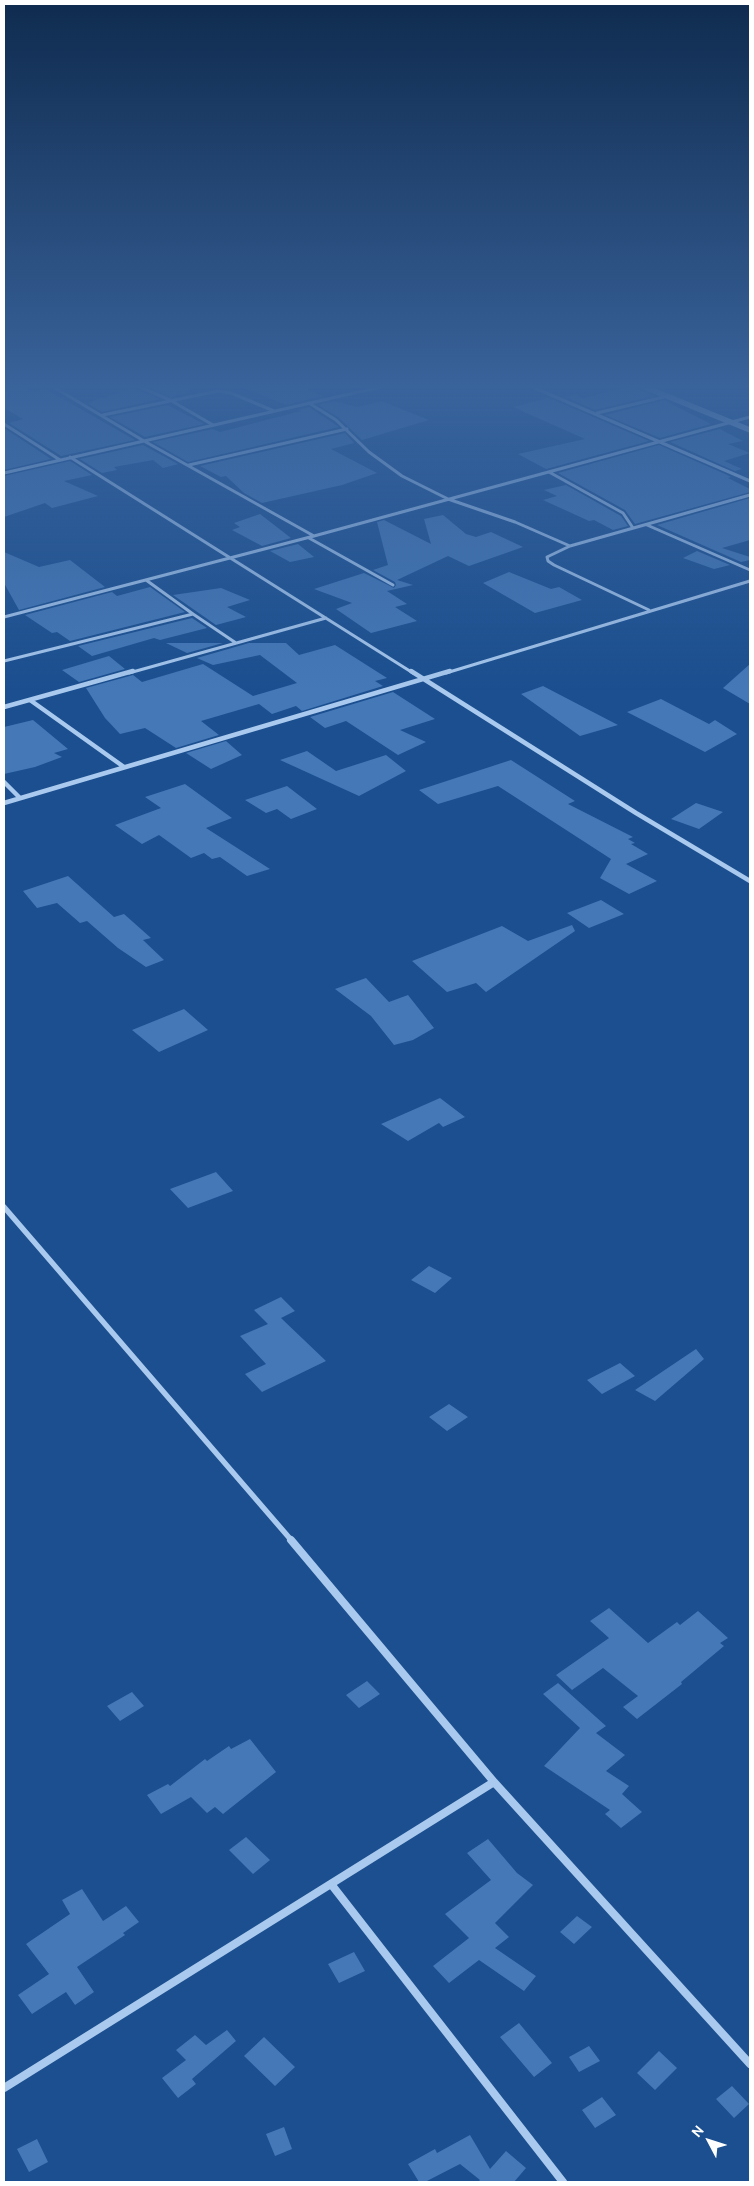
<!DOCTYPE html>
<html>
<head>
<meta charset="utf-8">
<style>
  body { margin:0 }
  #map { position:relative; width:754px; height:2186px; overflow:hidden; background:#1b4f8f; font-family:Cabin,sans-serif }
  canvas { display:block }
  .frame { position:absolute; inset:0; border:5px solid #fff; pointer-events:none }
  .north { position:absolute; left:684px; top:2116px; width:50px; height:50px; -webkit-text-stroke:4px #1b4f8f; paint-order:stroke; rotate:310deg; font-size:14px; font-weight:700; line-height:20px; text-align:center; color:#fff }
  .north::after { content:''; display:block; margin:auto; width:18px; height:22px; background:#fff; clip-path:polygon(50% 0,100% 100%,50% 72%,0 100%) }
</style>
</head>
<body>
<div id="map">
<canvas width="754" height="2186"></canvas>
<div class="frame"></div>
<div class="north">N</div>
</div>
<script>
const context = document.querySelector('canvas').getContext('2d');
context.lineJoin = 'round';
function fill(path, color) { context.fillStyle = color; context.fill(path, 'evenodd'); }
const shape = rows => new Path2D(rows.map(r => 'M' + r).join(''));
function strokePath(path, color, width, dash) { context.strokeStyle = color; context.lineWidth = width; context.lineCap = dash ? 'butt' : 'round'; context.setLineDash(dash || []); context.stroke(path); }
fill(shape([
  [4,385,21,385,33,392,46,389,135,440,61,456,9,423,23,419,4,408],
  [143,385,189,385,190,392,171,397],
  [238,385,308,385,308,390,323,396,286,405],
  [634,385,638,389,654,396,595,410,565,397,575,395,583,398],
  [133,388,160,399,102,412,87,403],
  [547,398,554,400,649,441,546,469,518,454,585,439,513,407],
  [664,400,711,424,660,438,605,415],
  [334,401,357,407,382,401,429,420,362,440,338,417,318,405],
  [168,405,204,424,145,437,110,417],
  [309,407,339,427,188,462,153,442,213,429,220,432,301,411,297,410],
  [4,428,51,459,4,470],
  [720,429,743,441,728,444,750,453,724,461,742,469,735,471,670,442],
  [345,433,354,443,331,449,377,473,342,485,262,503,244,493,226,476,221,477,200,466],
  [143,445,178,464,163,468,153,460,114,467,117,470,102,473,80,459],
  [659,445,725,474,731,477,728,478,750,489,750,492,635,524,625,510,558,473],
  [70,461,92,475,64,481,98,496,52,508,45,503,4,517,4,476],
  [566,485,621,516,628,526,613,530,594,520,589,521,543,500,557,496,544,490],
  [750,498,750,540,722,548,750,557,750,560,741,562,657,525],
  [260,514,291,538,262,546,232,530,240,527,234,523],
  [443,515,466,534,476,537,491,532,523,547,469,566,448,556,397,580,413,585,387,591,407,604,395,607,417,621,371,633,336,609,352,603,314,589,364,573,394,588,396,585,395,582,373,570,388,565,377,522,384,520,431,544,424,519],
  [298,544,314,557,290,562,270,551],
  [697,551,730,565,714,569,683,558],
  [4,552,39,567,70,560,105,587,19,610,4,583],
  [509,572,551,589,559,587,582,600,535,613,483,583],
  [150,587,185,612,70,641,57,632,52,633,25,615,112,592,117,596],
  [221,588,250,600,227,607,246,617,216,625,173,595],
  [192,618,207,628,160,640,154,638,92,656,78,646],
  [166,643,223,643,187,653],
  [249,643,286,643,299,655,335,645,387,678,375,681,383,686,302,711,296,706,272,714,259,704,201,721,219,735,176,748,145,728,120,734,105,718,86,688,133,675,142,682,203,664,253,696,297,683,260,655,213,665,197,658],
  [109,656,125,669,79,682,62,670],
  [750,664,750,704,723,688],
  [543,686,618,725,580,736,521,694],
  [393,692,435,719,400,730,426,742,398,755,346,721,325,728,310,717],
  [661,699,709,724,715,720,737,734,705,752,627,712],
  [33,720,68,749,54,753,62,757,35,767,4,774,4,727],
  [226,741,242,755,211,769,186,753],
  [307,751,336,771,386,755,406,771,359,796,280,760],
  [511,760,575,801,568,804,633,837,628,839,635,843,631,844,648,854,626,864,657,881,629,894,600,878,611,859,498,786,438,804,419,790],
  [185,784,232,818,206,828,270,869,247,876,220,857,212,859,204,853,191,858,159,835,142,844,115,825,161,808,145,797],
  [287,786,317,809,291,819,277,809,266,813,245,800],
  [696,803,723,812,699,829,671,819],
  [68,876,114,917,124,914,151,938,143,940,164,960,146,967,118,948,87,921,80,923,57,903,37,908,23,891],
  [601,900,624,914,589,928,567,913],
  [572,925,575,931,486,992,476,983,447,992,412,961,502,926,528,941],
  [366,978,389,1002,408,995,434,1028,413,1040,394,1045,371,1016,335,989],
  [184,1009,208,1030,159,1052,132,1030],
  [440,1098,465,1117,443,1127,439,1123,408,1141,381,1124],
  [216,1172,233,1191,188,1208,170,1189],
  [429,1266,452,1278,435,1293,411,1280],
  [281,1297,295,1311,281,1318,326,1361,262,1392,245,1374,266,1364,240,1336,268,1324,254,1310],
  [696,1349,704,1359,655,1401,635,1390],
  [620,1363,635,1376,602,1394,587,1380],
  [449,1404,468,1417,447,1431,429,1417],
  [609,1608,648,1643,677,1622,680,1625,698,1611,728,1638,720,1643,724,1646,681,1682,682,1684,637,1719,623,1707,638,1696,603,1668,572,1690,556,1675,609,1638,590,1621],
  [367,1681,380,1694,359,1708,346,1695],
  [558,1683,606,1726,596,1733,625,1755,606,1771,629,1786,622,1794,642,1812,621,1828,605,1814,610,1810,544,1766,580,1728,543,1694],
  [132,1692,144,1706,120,1721,107,1706],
  [250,1739,276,1772,223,1814,215,1807,207,1813,191,1797,161,1814,147,1795,168,1784,170,1786,205,1759,207,1761,229,1746,231,1749],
  [246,1837,270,1860,253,1874,229,1850],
  [488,1839,517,1873,533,1885,495,1923,509,1937,495,1948,536,1976,524,1991,479,1960,449,1983,433,1966,469,1938,445,1914,491,1880,467,1853],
  [82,1889,103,1921,126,1906,139,1922,123,1933,125,1935,77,1967,94,1992,75,2005,66,1992,32,2014,18,1995,49,1974,26,1944,70,1914,62,1900],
  [577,1916,592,1927,574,1944,560,1932],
  [354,1952,365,1971,339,1983,328,1964],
  [519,2023,552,2063,534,2077,500,2037],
  [227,2030,236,2041,192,2079,196,2084,178,2098,162,2078,186,2060,176,2050,195,2035,206,2045],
  [264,2037,295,2067,275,2086,244,2056],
  [589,2046,600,2061,579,2072,569,2057],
  [659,2051,677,2068,655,2090,637,2073],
  [732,2086,749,2104,734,2118,716,2099],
  [602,2097,616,2115,595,2128,582,2110],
  [284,2127,292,2149,275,2156,266,2134],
  [470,2135,490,2169,506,2151,526,2168,514,2182,478,2182,480,2180,460,2164,425,2182,419,2182,408,2164,435,2149,437,2153],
  [37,2139,48,2162,29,2172,17,2149]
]), '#4478b7');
strokePath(shape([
  [50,385,144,441,314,536],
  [135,385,170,400,213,425],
  [528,385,750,481],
  [309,403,336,420,369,452,402,476,448,499,515,522,570,546],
  [597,413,668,396],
  [103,415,218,391,231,393,274,411],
  [4,424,60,460],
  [70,457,413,673],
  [189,465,347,429],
  [549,472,623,513,633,528],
  [4,473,389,385],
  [647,525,750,570],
  [309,538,393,585],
  [146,580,193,614],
  [649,610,554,565,548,561,547,557,570,546,750,495],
  [4,617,314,536,750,417],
  [4,661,193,614,236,643],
  [129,673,326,618],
  [446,673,750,581]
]), '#a9c9ee', 3);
strokePath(shape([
  [411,671,636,813,750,881],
  [30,700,124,767],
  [4,707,133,671],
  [4,782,20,798],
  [4,803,450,671]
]), '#a9c9ee', 4.5);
strokePath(shape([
  [4,1207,292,1541]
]), '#a9c9ee', 5.5);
strokePath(shape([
  [494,1782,750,2064],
  [331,1884,563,2182],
  [4,2088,494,1782,291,1540]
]), '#a9c9ee', 8);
strokePath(shape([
  [640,385,750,430]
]), '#a9c9ee', 5.5);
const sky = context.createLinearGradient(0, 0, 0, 691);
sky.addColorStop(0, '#0f2b4f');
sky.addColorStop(0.56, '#39639b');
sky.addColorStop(1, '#39639b00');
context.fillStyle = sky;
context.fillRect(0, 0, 754, 691);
</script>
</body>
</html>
